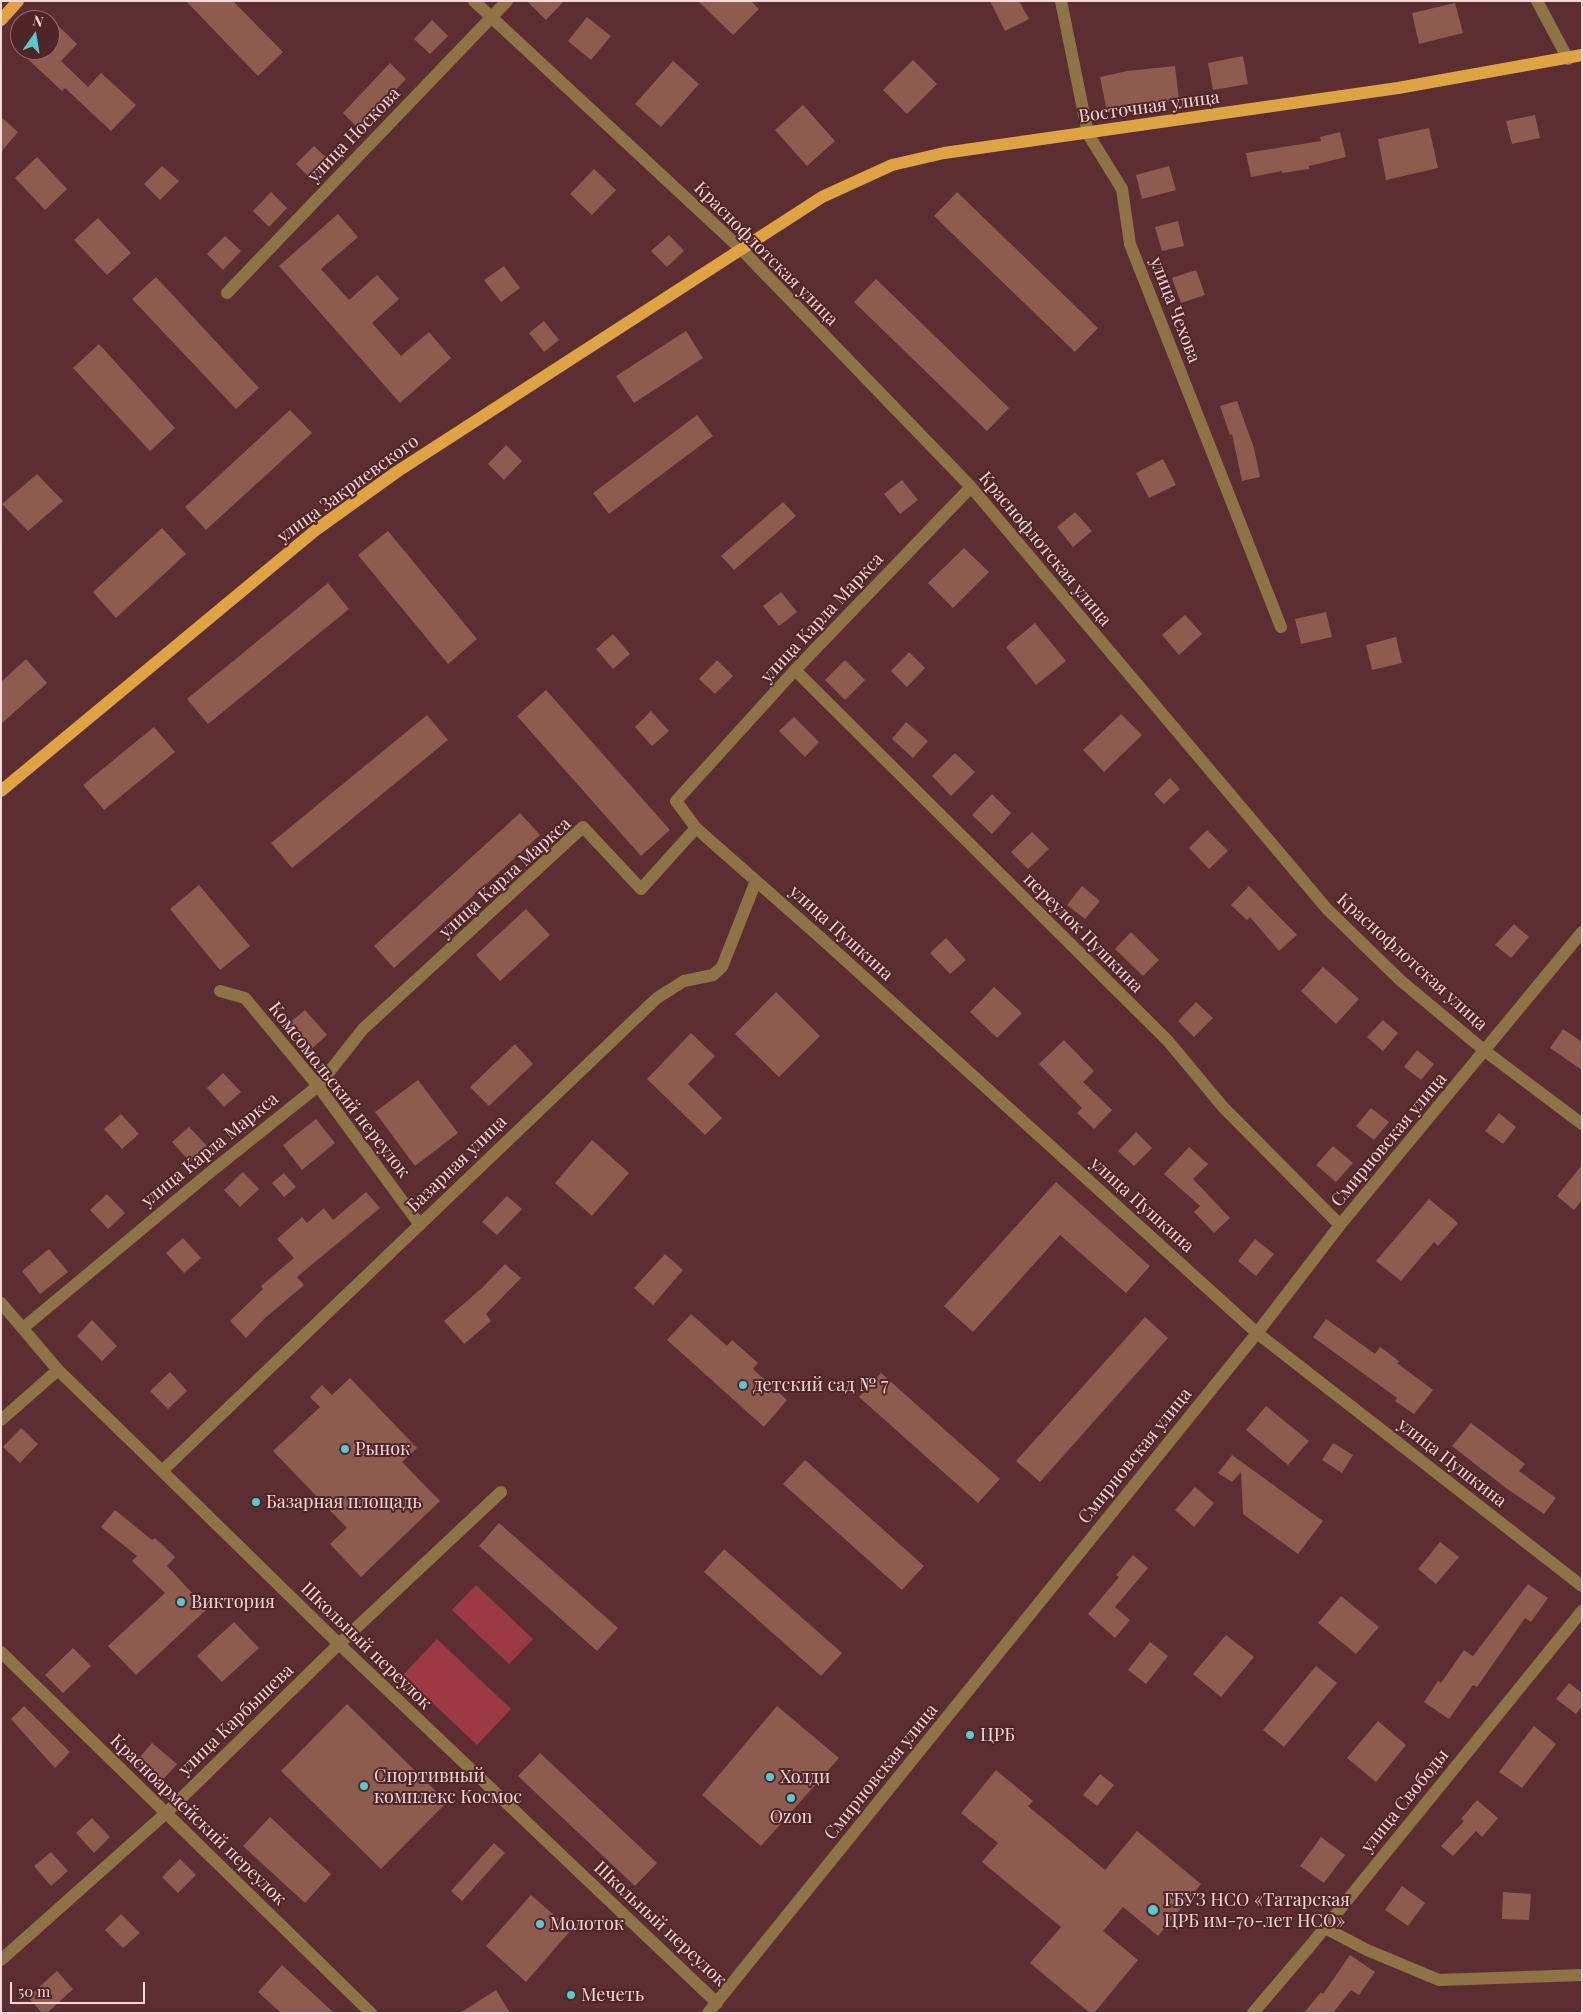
<!DOCTYPE html>
<html>
<head>
<meta charset="utf-8">
<style>
  body { margin:0 }
  #map { position:relative; width:1583px; height:2014px; overflow:hidden; background:#5d2e31; font-family:"Playfair Display",serif }
  canvas { display:block }
  .frame { position:absolute; inset:0; border:2px solid #f6d8d8; pointer-events:none }
  .north { position:absolute; left:10px; top:10px; width:50px; height:50px; box-sizing:border-box; background:#512427; border:1px solid #936c6e; border-radius:50%; rotate:13deg; font-size:14px; font-weight:700; line-height:20px; text-align:center; color:#f6d8d8 }
  .north::after { content:''; display:block; margin:auto; width:18px; height:22px; background:#52cdcf; clip-path:polygon(50% 0,100% 100%,50% 72%,0 100%) }
  .scale { position:absolute; left:10px; top:1982px; width:135px; height:22px; box-sizing:border-box; border:2px solid #f6d8d8; border-top:0; padding-left:6px; font-size:15px; line-height:18px; white-space:nowrap; color:#f6d8d8; -webkit-text-stroke:4px #512427; paint-order:stroke }
</style>
</head>
<body>
<div id="map">
<canvas width="1583" height="2014"></canvas>
<div class="frame"></div>
<div class="north">N</div>
<div class="scale">50 m</div>
</div>
<script>
const context = document.querySelector('canvas').getContext('2d');
context.lineJoin = 'round';
function fill(path, color) { context.fillStyle = color; context.fill(path, 'evenodd'); }
const shape = rows => new Path2D(rows.map(r => 'M' + r).join(''));
function strokePath(path, color, width, dash) { context.strokeStyle = color; context.lineWidth = width; context.lineCap = dash ? 'butt' : 'round'; context.setLineDash(dash || []); context.stroke(path); }
function drawText(font, color, halo, rows, align = 'center') {
  context.font = font + ' "Playfair Display",serif'; context.lineWidth = 4; context.setLineDash([]); context.textBaseline = 'middle'; context.strokeStyle = halo; context.fillStyle = color; for (const [text, x, y, turn = 0] of rows) {
    context.save(); context.translate(x, y); context.rotate((+turn || 0) * Math.PI / 180); context.textAlign = isNaN(turn) ? turn : align; if (halo) context.strokeText(text, 0, 0); context.fillText(text, 0, 0); context.restore();
  }
}
fill(shape([
  [476,1585,533,1639,509,1664,452,1610],
  [437,1639,511,1709,477,1745,403,1675]
]), '#9b3a44');
fill(shape([
  [186,1,233,1,283,52,258,76],
  [527,1,564,1,546,20],
  [698,1,751,1,759,9,733,35],
  [990,1,1019,1,1029,19,1005,31],
  [1455,3,1463,33,1419,44,1412,13],
  [587,17,611,36,591,60,568,41],
  [50,18,77,44,61,61,88,87,101,73,136,105,111,131,65,88,62,91,18,50,50,50],
  [432,20,448,36,430,54,414,39],
  [1243,56,1248,84,1213,90,1208,63],
  [913,60,937,84,907,114,883,90],
  [673,61,699,84,661,127,635,104],
  [390,63,406,79,359,129,343,113],
  [1175,66,1179,100,1107,112,1100,77,1127,71],
  [803,105,835,141,807,166,775,130],
  [1535,115,1540,138,1512,144,1506,121],
  [1,117,18,132,1,152],
  [1429,128,1438,168,1386,180,1378,139],
  [1340,132,1346,157,1309,166,1309,169,1282,173,1282,171,1251,177,1246,153,1321,141,1320,137],
  [314,146,330,161,312,180,296,164],
  [37,157,67,189,45,210,15,178],
  [162,166,179,181,160,200,144,184],
  [1169,166,1176,190,1142,199,1136,175],
  [594,169,616,190,592,215,570,194],
  [271,192,287,208,269,227,253,211],
  [957,192,1098,328,1075,352,934,216],
  [338,214,358,237,321,269,349,300,377,275,399,299,372,323,401,356,429,332,451,358,400,403,279,266],
  [98,218,131,253,107,275,74,240],
  [1178,221,1184,246,1162,251,1155,227],
  [669,235,684,251,667,267,651,251],
  [225,236,241,251,223,270,207,254],
  [504,266,520,288,501,302,484,280],
  [1196,270,1205,295,1181,303,1172,278],
  [156,277,259,388,236,409,132,299],
  [876,279,1009,408,987,431,854,302],
  [544,321,559,340,544,352,529,333],
  [686,331,703,358,634,403,616,376],
  [99,344,175,428,150,451,73,368],
  [1237,401,1254,448,1260,477,1242,481,1232,434,1230,435,1220,406],
  [290,410,312,433,206,530,185,507],
  [697,415,713,436,609,514,593,493],
  [506,445,522,461,504,480,488,464],
  [1163,459,1176,485,1149,498,1136,473],
  [37,474,63,501,28,531,2,504],
  [902,480,918,500,900,514,884,494],
  [783,502,796,516,734,570,721,556],
  [1075,512,1092,531,1073,547,1057,527],
  [162,528,186,554,116,618,93,592],
  [388,531,477,639,448,664,358,555],
  [964,548,989,572,953,608,928,583],
  [328,583,349,609,208,724,187,699],
  [781,592,797,612,779,626,763,606],
  [1326,612,1332,637,1301,644,1295,619],
  [1185,615,1202,634,1179,655,1162,635],
  [1035,623,1066,661,1036,685,1006,647],
  [613,634,630,654,613,669,596,649],
  [1396,637,1402,663,1372,670,1366,645],
  [909,652,925,668,907,687,891,671],
  [26,659,47,683,1,724,1,682],
  [717,660,733,676,715,694,699,679],
  [845,660,865,680,845,700,825,680],
  [546,690,670,830,641,856,517,716],
  [651,711,669,731,652,746,635,727],
  [1121,714,1142,735,1104,772,1083,750],
  [427,715,448,740,292,868,271,843],
  [794,717,819,742,805,757,779,731],
  [906,722,928,741,913,758,892,739],
  [154,727,175,752,104,810,83,785],
  [955,753,975,772,951,796,932,776],
  [1170,778,1180,789,1164,804,1154,794],
  [992,794,1011,813,992,834,972,815],
  [520,813,540,835,394,968,374,946],
  [1207,830,1228,851,1209,869,1189,848],
  [1032,832,1049,849,1028,869,1011,852],
  [199,885,250,946,220,970,170,909],
  [1082,886,1100,901,1085,919,1067,905],
  [1249,886,1297,935,1279,951,1250,917,1247,920,1231,905],
  [526,909,550,935,500,981,476,955],
  [1514,924,1529,937,1511,958,1495,945],
  [1131,932,1159,960,1143,976,1115,949],
  [946,938,966,960,950,974,930,953],
  [1323,967,1359,999,1336,1024,1301,991],
  [994,987,1022,1013,997,1038,970,1012],
  [776,992,820,1036,779,1077,735,1034],
  [1196,1002,1213,1018,1194,1037,1178,1021],
  [305,1010,327,1035,310,1050,288,1024],
  [1383,1020,1398,1033,1383,1051,1367,1037],
  [1563,1029,1582,1042,1582,1070,1550,1048],
  [691,1033,715,1056,688,1084,722,1118,705,1135,647,1079],
  [1064,1040,1094,1071,1083,1082,1112,1110,1094,1129,1077,1113,1082,1108,1039,1064],
  [515,1044,533,1064,489,1106,470,1087],
  [1417,1050,1434,1064,1421,1080,1404,1067],
  [223,1073,241,1092,224,1107,207,1088],
  [418,1080,458,1133,415,1166,375,1112],
  [1371,1108,1389,1122,1374,1140,1356,1126],
  [1499,1113,1516,1127,1503,1144,1485,1131],
  [121,1114,139,1134,122,1149,104,1129],
  [316,1119,335,1143,302,1170,283,1145],
  [189,1127,207,1146,190,1162,172,1142],
  [1136,1132,1152,1148,1134,1166,1118,1151],
  [592,1140,629,1173,592,1216,555,1183],
  [1333,1146,1353,1163,1336,1182,1316,1165],
  [1189,1147,1208,1164,1193,1179,1230,1218,1214,1233,1194,1212,1200,1206,1164,1174],
  [1582,1165,1582,1200,1574,1210,1557,1196],
  [243,1172,259,1189,240,1207,224,1190],
  [284,1173,296,1187,284,1197,272,1183],
  [1056,1182,1150,1266,1126,1293,1060,1235,973,1332,944,1306],
  [366,1192,380,1208,297,1277,304,1285,265,1318,246,1338,230,1321,263,1289,261,1286,294,1258,277,1239,302,1217,307,1223,324,1208,333,1220],
  [107,1194,125,1213,108,1229,90,1210],
  [507,1196,522,1209,497,1235,482,1222],
  [1429,1199,1458,1223,1438,1246,1434,1242,1401,1281,1376,1261],
  [183,1238,201,1258,184,1273,166,1253],
  [1255,1239,1274,1254,1256,1276,1238,1261],
  [49,1249,68,1272,40,1294,22,1271],
  [665,1254,683,1270,653,1305,634,1288],
  [505,1264,521,1278,486,1314,491,1321,464,1344,444,1321,482,1288],
  [691,1314,727,1346,732,1340,758,1363,753,1369,787,1400,764,1427,667,1340],
  [1145,1317,1168,1338,1040,1482,1016,1461],
  [1326,1319,1375,1354,1380,1347,1399,1361,1397,1363,1433,1390,1414,1414,1395,1401,1397,1398,1313,1337],
  [92,1320,117,1346,102,1361,77,1336],
  [170,1372,187,1391,168,1409,150,1391],
  [881,1373,1000,1479,978,1503,859,1397],
  [350,1378,417,1448,402,1462,440,1501,361,1577,330,1544,347,1528,273,1451,320,1407,310,1397,322,1385,332,1395],
  [1266,1406,1309,1441,1288,1465,1246,1430],
  [1471,1423,1525,1464,1519,1471,1556,1498,1544,1514,1506,1488,1452,1446],
  [21,1428,38,1444,20,1463,3,1447],
  [1333,1443,1353,1455,1342,1473,1322,1460],
  [1232,1455,1323,1521,1298,1554,1243,1514,1241,1472,1232,1482,1218,1473],
  [805,1460,924,1566,902,1590,783,1484],
  [1195,1487,1214,1503,1194,1527,1175,1510],
  [115,1510,152,1540,155,1538,175,1557,167,1566,207,1609,136,1675,108,1646,165,1593,132,1561,137,1556,101,1527],
  [499,1523,618,1628,597,1651,479,1546],
  [1440,1542,1459,1557,1436,1584,1418,1569],
  [724,1549,842,1653,821,1676,704,1572],
  [1133,1555,1148,1568,1115,1607,1130,1620,1115,1638,1088,1614,1119,1577,1116,1575],
  [1528,1584,1548,1598,1531,1622,1525,1618,1477,1687,1473,1685,1449,1719,1424,1702,1438,1681,1441,1683,1464,1650,1473,1656],
  [1341,1596,1379,1627,1356,1654,1318,1623],
  [234,1622,259,1648,222,1682,197,1656],
  [1226,1635,1254,1657,1221,1697,1193,1674],
  [1150,1642,1168,1656,1146,1684,1128,1670],
  [73,1648,91,1666,63,1693,45,1675],
  [1316,1666,1337,1683,1284,1747,1263,1730],
  [1569,1683,1582,1693,1582,1706,1576,1714,1556,1699],
  [347,1704,447,1802,381,1869,281,1771],
  [24,1706,70,1752,55,1768,11,1719],
  [777,1706,839,1758,761,1846,702,1795],
  [1378,1721,1406,1745,1376,1782,1347,1758],
  [1534,1726,1556,1744,1522,1788,1499,1772],
  [152,1743,177,1764,159,1784,135,1763],
  [540,1753,657,1863,635,1886,518,1776],
  [996,1770,1033,1801,1028,1806,1105,1870,1137,1831,1201,1884,1158,1936,1123,1907,1103,1931,1138,1960,1094,2013,1090,2013,1030,1963,1061,1927,982,1862,998,1843,961,1813],
  [1100,1774,1114,1785,1097,1806,1083,1795],
  [1477,1800,1498,1818,1482,1837,1476,1831,1453,1856,1441,1846,1464,1821,1461,1819],
  [270,1817,331,1874,305,1903,243,1846],
  [92,1818,110,1837,94,1853,76,1833],
  [1321,1837,1345,1855,1324,1883,1300,1866],
  [494,1843,505,1853,462,1901,451,1891],
  [51,1852,68,1871,51,1886,34,1866],
  [180,1859,196,1875,178,1893,162,1877],
  [1402,1886,1425,1903,1408,1926,1385,1910],
  [1503,1892,1531,1894,1529,1920,1502,1919],
  [531,1895,571,1930,526,1982,486,1946],
  [121,1914,140,1933,123,1948,105,1930],
  [1350,1955,1375,1972,1359,1995,1351,1990,1333,2013,1304,2013,1321,1992,1323,1994],
  [282,1965,334,2013,281,2013,258,1992],
  [57,1971,73,1989,47,2013,42,2013,28,1997],
  [496,1990,510,2013,460,2013]
]), '#8d5c4e');
strokePath(shape([
  [474,1,742,250,971,487,1327,909,1400,980,1485,1051,1582,1124],
  [1061,1,1088,134,1122,189,1130,244,1281,627],
  [1537,1,1568,59],
  [227,293,507,1],
  [795,670,1168,1041,1223,1107,1340,1225],
  [696,828,822,939,1257,1333,1582,1586],
  [220,991,245,998,318,1086,420,1225],
  [1,1303,58,1370,162,1471,339,1644,717,2003],
  [23,1328,208,1174,318,1086,363,1029,583,827,641,889,696,828,676,801,795,670,971,487],
  [1,1420,58,1370],
  [162,1471,657,998,684,981,713,975,722,967,756,881],
  [1,1652,371,2013],
  [1325,1928,1367,1950,1439,1980,1582,1975],
  [1,1960,165,1814,339,1644,501,1492],
  [708,2013,1257,1333,1340,1225,1582,932],
  [1253,2013,1310,1946,1582,1611]
]), '#8f7347', 12);
strokePath(shape([
  [1,20,18,1],
  [1,791,317,529,398,471,822,197,892,165,944,153,1398,88,1582,55]
]), '#dfa442', 12);
for (const [x, y, r, color] of [
  [743,1385,5,"#52cdcf"],
  [345,1449,5,"#52cdcf"],
  [256,1502,5,"#52cdcf"],
  [181,1602,5,"#52cdcf"],
  [970,1735,5,"#52cdcf"],
  [770,1777,5,"#52cdcf"],
  [364,1786,5,"#52cdcf"],
  [791,1798,5,"#52cdcf"],
  [1153,1910,6,"#52cdcf"],
  [540,1924,5,"#52cdcf"],
  [571,1995,5,"#52cdcf"]
]) { const dot = new Path2D(); dot.arc(x, y, r, 0, 2 * Math.PI); context.fillStyle = color; context.fill(dot); strokePath(dot, '#512427', 2); }
drawText('18px', '#f6d8d8', '#512427', [
  ["Восточная улица",1149,107,-8],
  ["улица Носкова",354,135,-46],
  ["Краснофлотская улица",766,254,45],
  ["улица Чехова",1175,310,69],
  ["улица Закриевского",348,489,-36],
  ["Краснофлотская улица",1045,549,50],
  ["улица Карла Маркса",822,618,-47],
  ["улица Карла Маркса",505,878,-42],
  ["улица Пушкина",841,933,42],
  ["переулок Пушкина",1083,933,45],
  ["Краснофлотская улица",1412,962,42],
  ["Комсомольский переулок",339,1090,52],
  ["Смирновская улица",1389,1140,-50],
  ["улица Карла Маркса",210,1150,-39],
  ["Базарная улица",457,1164,-44],
  ["улица Пушкина",1142,1205,42],
  ["Смирновская улица",1135,1456,-51],
  ["улица Пушкина",1452,1463,38],
  ["Школьный переулок",366,1646,44],
  ["улица Карбышева",236,1720,-44],
  ["Смирновская улица",881,1772,-51],
  ["улица Свободы",1405,1801,-51],
  ["Красноармейский переулок",198,1820,44],
  ["Школьный переулок",660,1924,43]
]);
drawText('18px', '#f6d8d8', '#512427', [
  ["детский сад № 7",753,1385],
  ["Рынок",355,1449],
  ["Базарная площадь",266,1502],
  ["Виктория",191,1602],
  ["ЦРБ",980,1735],
  ["Спортивный",374,1776],
  ["комплекс Космос",374,1797],
  ["Холди",780,1777],
  ["Ozon",791,1817,"center"],
  ["ГБУЗ НСО «Татарская",1164,1900],
  ["ЦРБ им-70-лет НСО»",1164,1921],
  ["Молоток",550,1924],
  ["Мечеть",581,1995]
], 'left');
</script>
</body>
</html>
